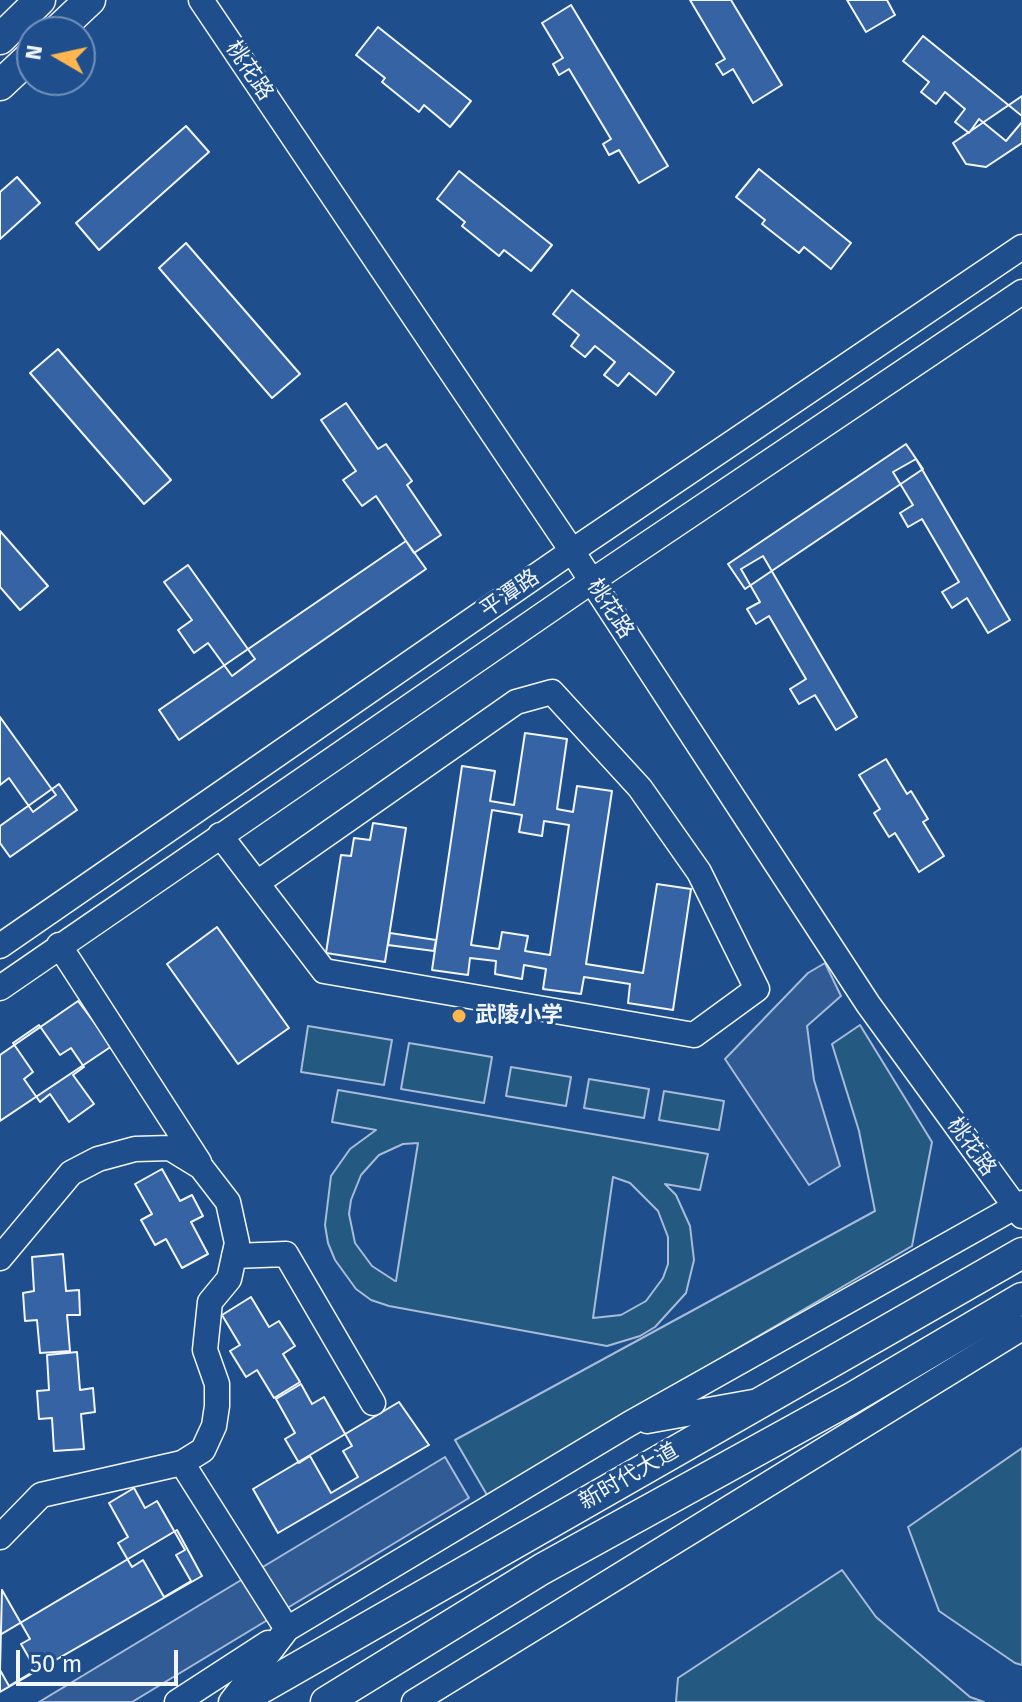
<!DOCTYPE html>
<html>
<head>
<meta charset="utf-8">
<style>
  body { margin:0 }
  #map { position:relative; width:1022px; height:1702px; overflow:hidden; background:#1f4e8c; font-family:"Fira Sans",sans-serif }
  canvas { display:block }
  .north { position:absolute; left:16px; top:16px; width:80px; height:80px; box-sizing:border-box; background:#1f4e8c; border:2px solid #7391ba; border-radius:50%; rotate:279deg; font-size:22px; font-weight:700; line-height:32px; text-align:center; color:#f2f6ff }
  .north::after { content:''; display:block; margin:auto; width:28px; height:36px; background:#ffb74d; clip-path:polygon(50% 0,100% 100%,50% 72%,0 100%) }
  .scale { position:absolute; left:16px; top:1650px; width:162px; height:36px; box-sizing:border-box; border:4px solid #f2f6ff; border-top:0; padding-left:10px; font-size:24px; line-height:28px; white-space:nowrap; color:#f2f6ff; -webkit-text-stroke:6px #1f4e8c; paint-order:stroke }
</style>
</head>
<body>
<div id="map">
<canvas width="1022" height="1702"></canvas>
<div class="north">N</div>
<div class="scale">50 m</div>
</div>
<script>
const context = document.querySelector('canvas').getContext('2d');
context.lineJoin = 'round';
function fill(path, color) { context.fillStyle = color; context.fill(path, 'evenodd'); }
const shape = rows => new Path2D(rows.map(r => 'M' + r).join(''));
function strokePath(path, color, width, dash) { context.strokeStyle = color; context.lineWidth = width; context.lineCap = dash ? 'butt' : 'round'; context.setLineDash(dash || []); context.stroke(path); }
function drawText(font, color, halo, rows, align = 'center') {
  context.font = font + ' "Fira Sans","Noto Sans SC",sans-serif'; context.lineWidth = 6; context.setLineDash([]); context.textBaseline = 'middle'; context.strokeStyle = halo; context.fillStyle = color; for (const [text, x, y, turn = 0] of rows) {
    context.save(); context.translate(x, y); context.rotate((+turn || 0) * Math.PI / 180); context.textAlign = isNaN(turn) ? turn : align; if (halo) context.strokeText(text, 0, 0); context.fillText(text, 0, 0); context.restore();
  }
}
const green = shape([
  [860,1025,932,1142,912,1246,487,1495,455,1440,875,1211,859,1131,832,1044,860,1025],
  [308,1026,392,1040,384,1085,301,1072,308,1026],
  [409,1043,492,1057,484,1103,401,1089,409,1043],
  [511,1067,571,1077,566,1106,506,1096,511,1067],
  [589,1079,649,1089,644,1118,584,1108,589,1079],
  [338,1090,708,1154,700,1190,665,1184,676,1195,690,1226,694,1260,686,1293,655,1327,640,1336,607,1346,389,1306,371,1300,356,1289,335,1260,328,1243,325,1225,331,1176,350,1149,376,1130,332,1122,338,1090],
  [418,1143,396,1281,395,1281,372,1266,355,1243,349,1214,351,1200,361,1175,379,1155,403,1144,418,1143],
  [613,1177,630,1183,658,1211,668,1237,668,1264,663,1278,646,1301,621,1315,593,1318,613,1177],
  [664,1091,724,1101,719,1130,659,1120,664,1091],
  [1022,1448,1022,1665,1015,1663,939,1611,908,1527,1022,1448],
  [842,1570,876,1617,970,1697,984,1702,676,1702,678,1678,842,1570]
]);
fill(green, '#245a82');
strokePath(green, '#a8bbd7', 2);
const parking = shape([
  [825,963,841,996,807,1026,814,1080,840,1166,809,1185,725,1059,808,973,825,963],
  [445,1457,469,1498,132,1702,39,1702,445,1457]
]);
fill(parking, '#305b95');
strokePath(parking, '#a8bbd7', 2);
const building = shape([
  [690,0,731,0,782,85,753,103,733,69,723,75,716,64,725,59,690,0],
  [847,0,887,0,895,15,866,32,847,0],
  [571,5,668,166,639,183,619,150,609,155,603,144,611,139,569,69,559,75,553,64,563,58,542,23,571,5],
  [378,27,471,101,450,127,424,105,419,112,382,82,385,78,356,55,378,27],
  [923,36,1022,116,1022,122,1006,141,979,119,969,133,955,122,965,109,945,92,936,104,921,92,929,82,903,61,923,36],
  [1022,96,1022,143,986,167,966,164,953,143,1022,96],
  [186,126,209,152,99,250,76,223,186,126],
  [759,169,851,243,831,269,804,247,799,253,762,224,765,220,736,197,759,169],
  [459,171,552,245,531,271,504,250,499,256,462,226,465,222,437,199,459,171],
  [17,177,40,203,0,239,0,192,17,177],
  [186,243,300,374,272,398,159,268,186,243],
  [572,290,674,372,656,395,629,373,618,386,604,375,615,362,595,346,585,357,571,346,579,335,553,314,572,290],
  [58,349,171,480,144,504,30,373,58,349],
  [346,403,378,449,386,444,412,481,407,485,441,535,414,553,376,496,362,506,343,480,356,471,321,420,346,403],
  [906,444,923,469,745,589,728,564,906,444],
  [916,459,1010,620,988,633,967,598,952,608,942,592,959,582,922,519,908,527,900,513,913,505,893,472,916,459],
  [0,531,48,586,20,610,0,587,0,531],
  [406,541,426,569,179,740,159,710,406,541],
  [763,556,857,717,836,730,815,695,799,704,790,689,806,679,769,616,756,624,747,609,760,602,741,569,763,556],
  [188,565,255,659,232,676,208,643,194,653,178,630,192,620,164,582,188,565],
  [0,717,56,795,33,812,9,778,0,785,0,717],
  [525,733,567,739,557,809,573,812,577,786,612,791,586,964,643,973,657,884,691,889,673,1010,628,1003,630,984,584,977,581,994,543,989,546,969,524,965,522,979,495,974,496,961,470,958,468,975,432,970,462,766,495,771,490,801,514,805,525,733],
  [492,810,522,815,519,832,542,836,544,821,569,825,550,955,525,951,528,936,502,932,499,949,471,945,492,810],
  [886,759,907,794,911,791,928,819,923,822,944,856,919,872,895,833,889,837,874,813,880,809,859,775,886,759],
  [59,784,77,810,10,857,0,843,0,826,59,784],
  [373,823,406,828,385,962,326,953,341,855,351,856,354,838,370,840,373,823],
  [217,927,289,1028,238,1064,167,964,217,927],
  [390,933,436,940,434,951,388,945,390,933],
  [78,1001,112,1046,0,1121,0,1055,78,1001],
  [39,1025,60,1055,71,1048,84,1067,73,1075,94,1104,69,1122,50,1094,40,1102,24,1079,33,1072,13,1043,39,1025],
  [162,1169,180,1201,192,1195,203,1216,191,1222,208,1254,182,1268,166,1239,155,1245,141,1220,152,1214,135,1184,162,1169],
  [63,1254,66,1291,79,1290,80,1315,67,1315,70,1351,40,1353,37,1320,25,1321,23,1293,34,1291,32,1257,63,1254],
  [251,1297,269,1327,279,1321,295,1346,283,1354,300,1382,274,1398,257,1370,246,1377,230,1351,240,1345,222,1315,251,1297],
  [77,1352,80,1390,93,1388,95,1412,81,1414,84,1449,54,1451,52,1418,39,1419,37,1391,49,1390,47,1355,77,1352],
  [301,1384,312,1404,324,1397,352,1446,343,1451,358,1477,331,1493,310,1456,299,1463,285,1439,295,1433,276,1399,301,1384],
  [399,1402,429,1445,278,1533,253,1489,399,1402],
  [134,1488,145,1508,157,1501,185,1550,176,1555,191,1581,164,1597,143,1560,132,1567,118,1543,128,1537,109,1503,134,1488],
  [177,1530,202,1576,0,1692,0,1635,177,1530],
  [2,1590,30,1639,21,1644,36,1670,9,1686,0,1670,2,1590]
]);
fill(building, '#3563a3');
strokePath(building, '#f2f6ff', 2);
const minor = shape([
  [201,0,572,551,868,1004,1022,1216],
  [220,835,324,971,694,1035,757,989,699,872,640,788,552,692,516,702,257,883],
  [59,945,199,1162],
  [0,946,572,551,1022,247],
  [0,988,592,581,1022,292],
  [234,1256,286,1254,373,1403],
  [0,1258,71,1173,98,1159,135,1149,170,1148,201,1167,228,1202,237,1243,229,1279,210,1302,205,1350,217,1384,217,1406,214,1426,203,1450,182,1463,41,1495,0,1537],
  [647,1421,753,1402],
  [182,1463,287,1629],
  [177,1702,268,1643],
  [231,1702,287,1629,629,1424,1022,1203],
  [414,1702,1022,1328]
]);
const major = shape([
  [56,32,90,0],
  [0,39,40,0],
  [0,85,32,55],
  [237,1702,1022,1253],
  [326,1702,542,1569,852,1398,1022,1298]
]);
strokePath(minor, '#f2f6ff', 27);
strokePath(major, '#f2f6ff', 33);
strokePath(minor, '#1f4e8c', 24);
strokePath(major, '#1f4e8c', 30);
for (const [x, y, r, color] of [
  [459,1016,8,"#ffb74d"]
]) { const dot = new Path2D(); dot.arc(x, y, r, 0, 2 * Math.PI); context.fillStyle = color; context.fill(dot); strokePath(dot, '#1f4e8c', 3); }
drawText('22px', '#f2f6ff', '#1f4e8c', [
  ["桃花路",249,71,56],
  ["平潭路",510,594,-35],
  ["桃花路",610,609,57],
  ["桃花路",971,1147,54],
  ["新时代大道",629,1477,-30]
]);
drawText('bold 22px', '#f2f6ff', '#1f4e8c', [
  ["武陵小学",475,1016]
], 'left');
</script>
</body>
</html>
